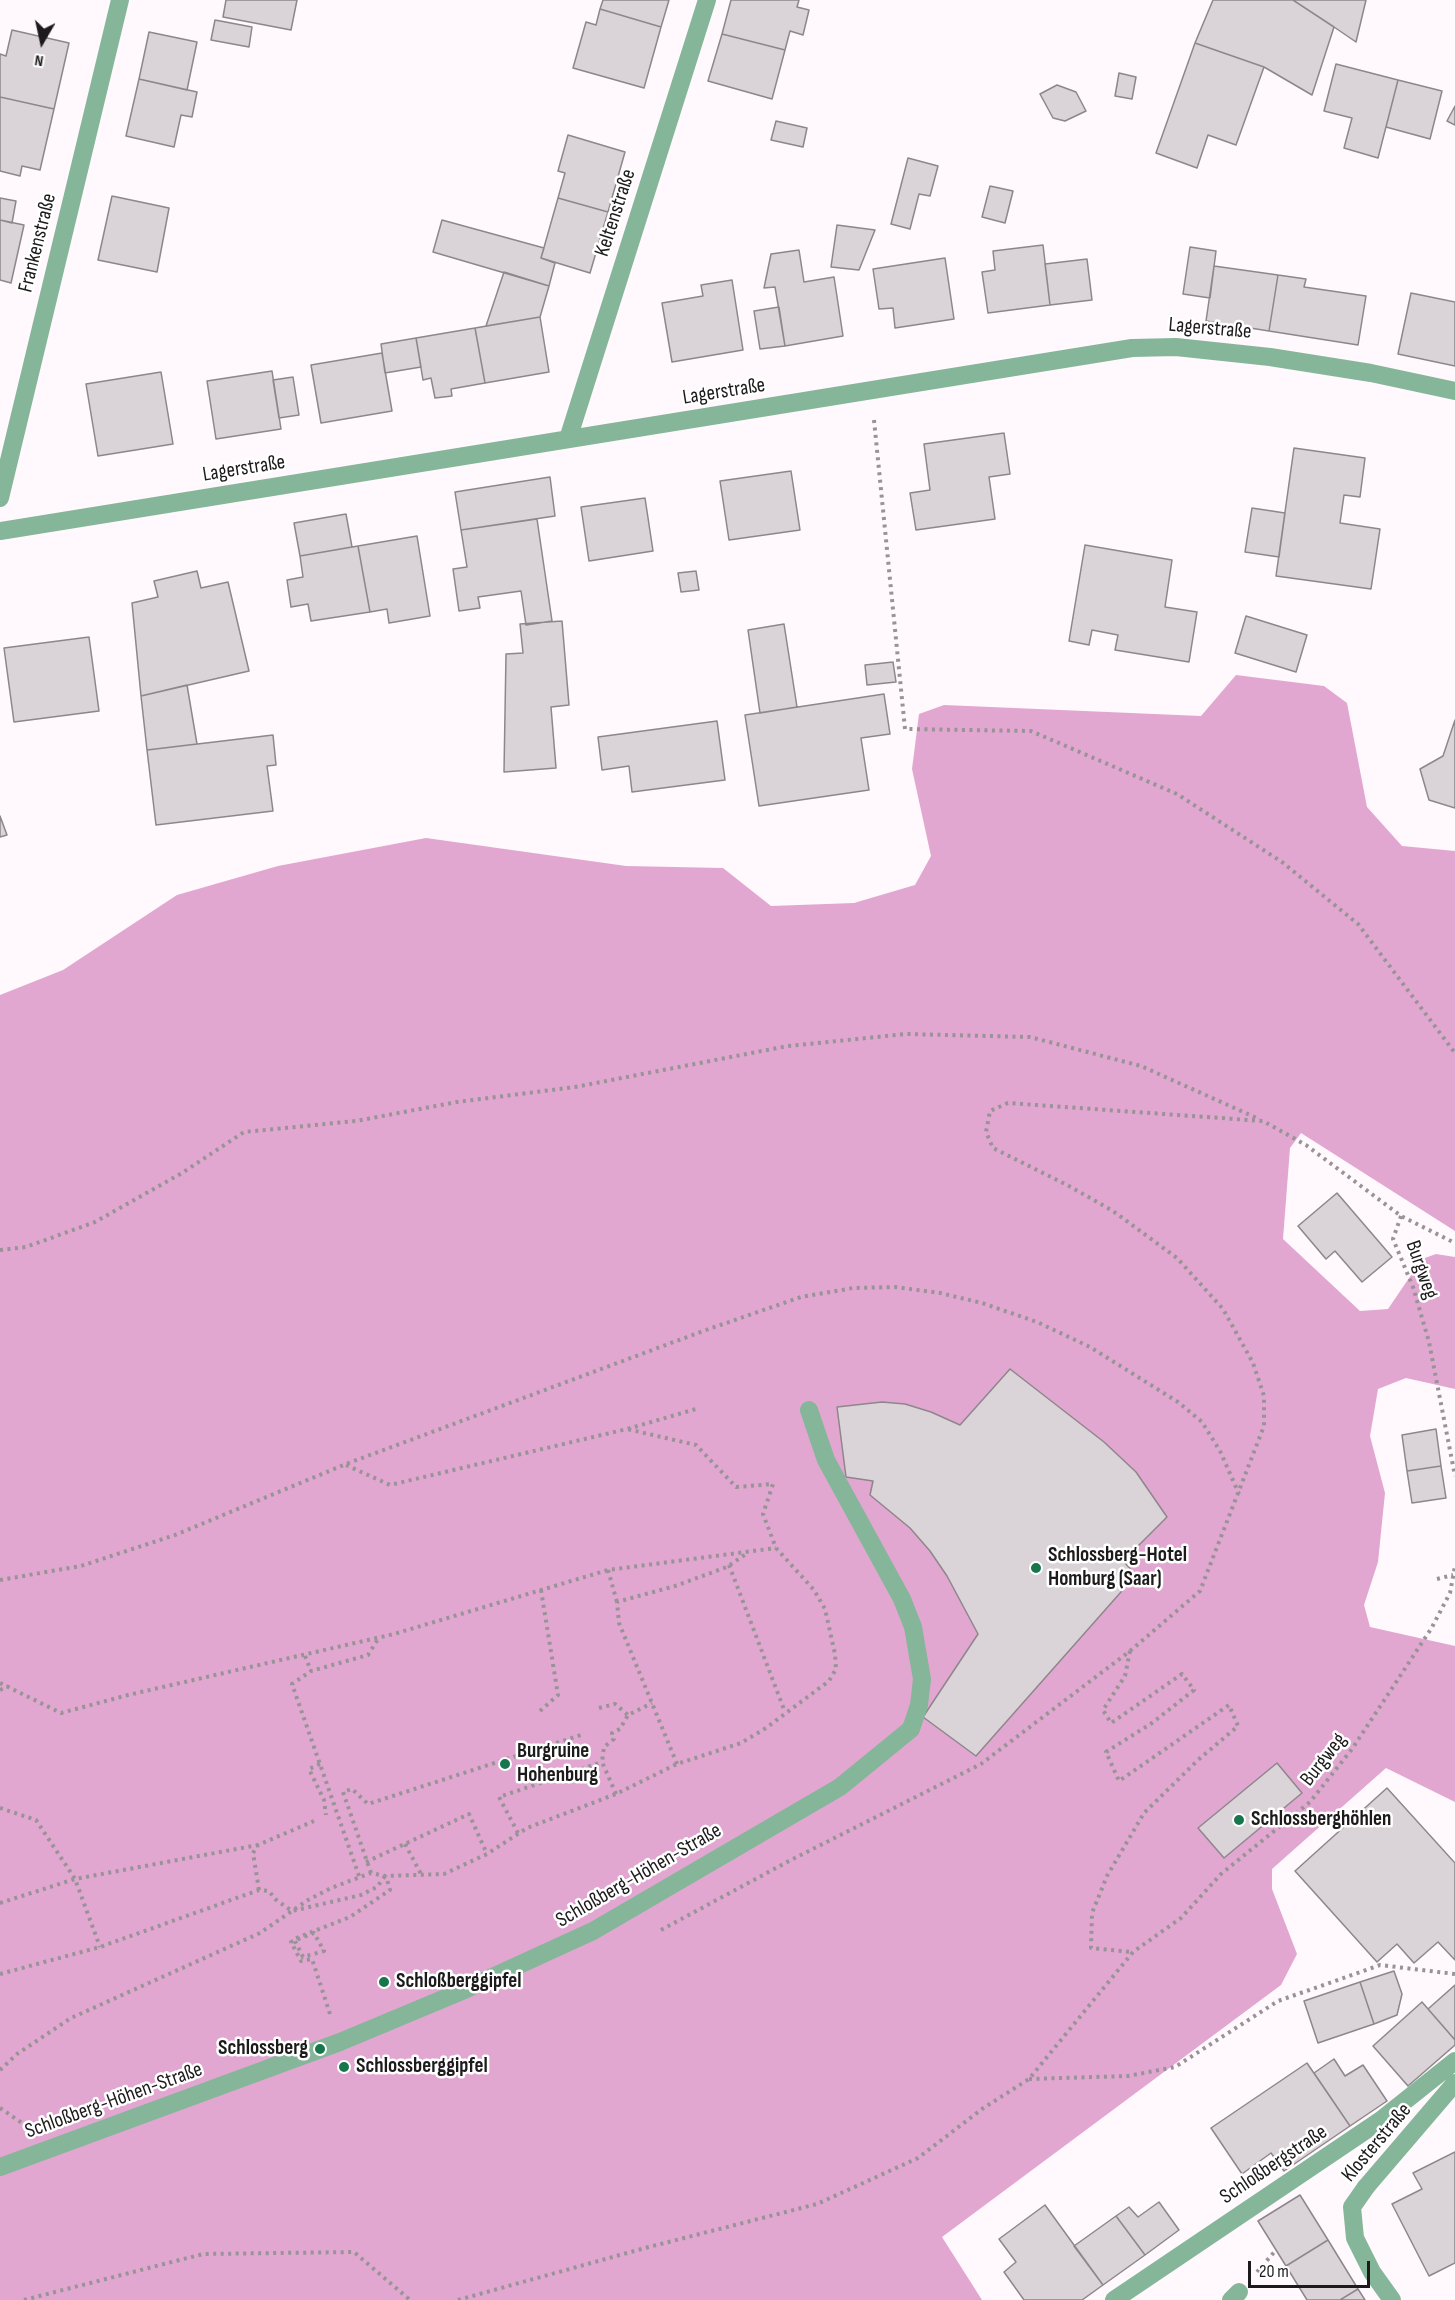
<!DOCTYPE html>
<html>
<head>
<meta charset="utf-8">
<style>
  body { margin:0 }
  #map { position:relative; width:1455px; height:2300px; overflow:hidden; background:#fff8fd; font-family:"Sofia Sans Condensed",sans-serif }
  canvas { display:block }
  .north { position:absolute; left:12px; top:12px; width:60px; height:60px; -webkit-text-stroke:4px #fff; paint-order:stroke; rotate:189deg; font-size:16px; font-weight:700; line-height:24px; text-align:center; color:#1c1a1b }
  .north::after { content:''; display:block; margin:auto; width:21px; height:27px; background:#1c1a1b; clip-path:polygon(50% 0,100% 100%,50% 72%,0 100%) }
  .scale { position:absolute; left:1248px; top:2261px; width:122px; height:27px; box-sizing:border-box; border:3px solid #1c1a1b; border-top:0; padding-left:8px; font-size:18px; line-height:21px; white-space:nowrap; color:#1c1a1b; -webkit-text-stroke:4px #fff; paint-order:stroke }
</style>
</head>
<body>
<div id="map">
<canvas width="1455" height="2300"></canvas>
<div class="north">N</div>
<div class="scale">20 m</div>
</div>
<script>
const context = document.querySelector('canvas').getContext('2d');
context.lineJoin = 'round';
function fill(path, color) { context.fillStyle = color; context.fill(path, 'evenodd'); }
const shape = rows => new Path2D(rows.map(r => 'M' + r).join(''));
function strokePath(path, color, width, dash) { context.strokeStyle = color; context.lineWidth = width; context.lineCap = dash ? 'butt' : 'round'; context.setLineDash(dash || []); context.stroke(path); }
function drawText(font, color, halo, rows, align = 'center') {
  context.font = font + ' "Sofia Sans Condensed",sans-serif'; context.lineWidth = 5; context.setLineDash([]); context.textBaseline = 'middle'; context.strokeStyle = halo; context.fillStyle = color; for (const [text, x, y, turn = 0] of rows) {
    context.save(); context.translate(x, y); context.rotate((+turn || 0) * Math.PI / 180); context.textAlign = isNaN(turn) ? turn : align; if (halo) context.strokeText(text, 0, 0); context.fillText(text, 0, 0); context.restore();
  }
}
fill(shape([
  [1236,675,1324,686,1347,703,1367,807,1402,846,1455,851,1455,1231,1301,1133,1290,1148,1283,1239,1360,1311,1388,1309,1422,1259,1436,1254,1455,1257,1455,1389,1406,1378,1378,1389,1370,1436,1385,1493,1378,1562,1364,1605,1370,1627,1455,1646,1455,1802,1386,1768,1272,1869,1272,1889,1297,1954,1281,1985,942,2237,982,2300,0,2300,0,995,63,970,177,895,278,866,426,838,626,866,723,868,771,906,854,903,915,885,931,856,912,769,919,714,944,705,1201,716]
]), '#e2a7d0');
const building = shape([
  [226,0,297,0,291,30,223,17,226,0],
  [603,0,669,0,661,27,600,9,603,0],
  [731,0,799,0,797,7,809,10,803,35,790,31,785,50,722,34,731,0],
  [1213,0,1293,0,1334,27,1312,95,1264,67,1195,43,1213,0],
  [1293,0,1366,0,1356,42,1334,27,1293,0],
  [600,9,661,27,644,88,573,68,586,22,596,25,600,9],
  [215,20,252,27,249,47,211,40,215,20],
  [12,30,69,43,54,109,0,97,0,54,6,56,12,30],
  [149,32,197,42,187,90,139,79,149,32],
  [722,34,785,50,772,99,708,81,722,34],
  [1195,43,1264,67,1236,145,1208,135,1197,168,1156,153,1195,43],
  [1336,64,1398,80,1378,158,1344,148,1352,118,1324,111,1336,64],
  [1119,73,1136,77,1132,99,1115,96,1119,73],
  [139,79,197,92,192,117,181,115,174,147,126,136,139,79],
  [1398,80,1442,91,1430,139,1386,127,1398,80],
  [1057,85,1076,92,1086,111,1065,121,1053,118,1040,94,1057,85],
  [0,97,54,109,40,170,22,166,20,176,0,171,0,97],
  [1455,106,1455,125,1447,121,1455,106],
  [776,121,807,128,803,147,771,140,776,121],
  [568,135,625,152,608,212,558,198,565,173,558,171,568,135],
  [908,158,938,166,930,196,919,194,910,229,891,224,908,158],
  [990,186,1013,191,1005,223,982,217,990,186],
  [112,196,169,208,157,272,98,260,112,196],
  [0,198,16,201,12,223,0,220,0,198],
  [558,198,608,212,590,273,541,258,558,198],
  [0,220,24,225,11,283,0,280,0,220],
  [442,220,544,248,541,258,555,263,549,286,433,252,442,220],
  [837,225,875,230,859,270,831,267,837,225],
  [1043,245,1050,305,988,313,982,272,995,270,993,251,1043,245],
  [1190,247,1216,251,1210,298,1183,294,1190,247],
  [799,250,804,282,834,277,843,336,785,346,775,287,764,288,771,254,799,250],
  [945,258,954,319,895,328,893,308,879,309,873,269,945,258],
  [1087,259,1092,300,1050,305,1045,264,1087,259],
  [1214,266,1278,275,1269,331,1206,321,1214,266],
  [504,272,549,286,540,317,486,326,504,272],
  [1278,275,1306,279,1304,287,1366,296,1358,345,1269,331,1278,275],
  [732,280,743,350,672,362,662,303,703,296,701,285,732,280],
  [1411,293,1455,302,1455,366,1398,354,1411,293],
  [779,307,785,346,760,349,754,311,779,307],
  [540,317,549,372,485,383,475,328,540,317],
  [475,328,485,383,451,389,452,396,435,398,431,378,423,380,416,338,475,328],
  [416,338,421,367,385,373,381,344,416,338],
  [382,353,392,411,321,423,311,365,382,353],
  [272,371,281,429,216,439,207,381,272,371],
  [161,372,173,444,98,456,86,384,161,372],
  [293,377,299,415,279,418,273,380,293,377],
  [1004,433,1010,474,989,477,995,519,916,530,910,493,930,490,924,444,1004,433],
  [1294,448,1365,458,1360,497,1344,495,1340,523,1380,529,1371,589,1276,576,1294,448],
  [791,471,800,530,729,540,720,481,791,471],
  [550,477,555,516,461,530,455,492,550,477],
  [645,498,653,551,589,561,581,507,645,498],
  [1252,508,1285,513,1279,557,1245,552,1252,508],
  [346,514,352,547,300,556,294,523,346,514],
  [537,519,552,621,526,625,521,591,478,597,480,608,459,611,453,569,467,567,461,530,537,519],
  [417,536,430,616,389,623,387,609,370,612,358,546,417,536],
  [1085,545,1172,560,1165,607,1197,612,1189,662,1115,650,1118,635,1092,630,1089,645,1069,641,1085,545],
  [358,546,370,612,311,621,308,604,291,607,287,580,303,577,300,556,358,546],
  [197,571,201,588,228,582,249,671,141,696,132,603,158,597,154,581,197,571],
  [696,571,699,590,681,592,678,573,696,571],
  [1246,616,1307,635,1296,672,1235,653,1246,616],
  [562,621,569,705,551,707,556,768,504,772,506,654,523,653,520,624,562,621],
  [784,624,797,707,760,713,748,630,784,624],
  [89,637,99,711,14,722,4,648,89,637],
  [893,662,896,682,867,685,865,665,893,662],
  [187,685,197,744,147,750,141,696,187,685],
  [884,694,890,734,861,738,869,790,759,806,745,715,884,694],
  [1455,720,1455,808,1429,800,1420,769,1443,756,1455,720],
  [717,721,725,780,632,792,629,766,602,770,598,737,717,721],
  [273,735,276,765,267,766,273,811,156,825,147,750,273,735],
  [0,816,7,835,0,837,0,816],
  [1337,1193,1392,1257,1362,1282,1335,1251,1326,1259,1298,1226,1337,1193],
  [1010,1369,1104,1442,1136,1472,1167,1517,1123,1561,1136,1575,976,1756,923,1717,978,1634,947,1576,930,1551,910,1528,870,1495,873,1481,846,1477,837,1407,882,1402,905,1404,931,1412,960,1425,1010,1369],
  [1436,1429,1441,1466,1407,1471,1402,1435,1436,1429],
  [1441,1466,1446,1498,1412,1503,1407,1471,1441,1466],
  [1277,1763,1302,1793,1224,1858,1198,1828,1277,1763],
  [1387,1788,1455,1863,1455,1960,1438,1942,1414,1963,1397,1944,1377,1962,1295,1871,1387,1788],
  [1394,1971,1402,1994,1397,2015,1374,2024,1360,1982,1394,1971],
  [1360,1982,1374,2024,1318,2043,1304,2001,1360,1982],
  [1455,1985,1455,2040,1428,2009,1455,1985],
  [1422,2002,1455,2040,1455,2045,1408,2086,1373,2046,1422,2002],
  [1334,2059,1345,2076,1363,2065,1387,2101,1350,2126,1314,2073,1334,2059],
  [1307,2063,1350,2126,1284,2171,1271,2153,1242,2174,1211,2128,1307,2063],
  [1455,2152,1455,2263,1429,2276,1392,2204,1422,2189,1413,2173,1455,2152],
  [1300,2195,1328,2240,1286,2266,1258,2221,1300,2195],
  [1159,2202,1179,2230,1145,2255,1116,2216,1129,2207,1138,2217,1159,2202],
  [1045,2205,1103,2285,1082,2300,1024,2300,1004,2272,1016,2262,999,2239,1045,2205],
  [1116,2216,1145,2255,1103,2285,1074,2246,1116,2216],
  [1328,2240,1358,2289,1340,2300,1307,2300,1286,2266,1328,2240],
  [1358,2289,1365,2300,1340,2300,1358,2289]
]);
fill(building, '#dad3d8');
strokePath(building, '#8d878b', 1.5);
strokePath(shape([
  [874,420,905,729,1031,731,1177,794,1282,862,1358,924,1455,1053],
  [1401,1216,1393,1239,1413,1287,1429,1342,1455,1476],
  [0,1250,26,1247,95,1222,182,1173,244,1132,356,1121,457,1102,575,1087,788,1046,906,1034,1030,1037,1141,1066,1259,1119],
  [346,1465,390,1485,627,1429,696,1409],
  [729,1565,785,1712],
  [608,1570,617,1602],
  [1437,1579,1453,1575],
  [0,1580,81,1566,175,1535,346,1464,706,1330,801,1297,853,1288,895,1287,940,1293,982,1303,1037,1322,1090,1347,1178,1402,1202,1422,1220,1451,1239,1494],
  [1130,1651,1125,1676,1103,1710,1111,1723,1182,1674,1194,1690,1152,1723,1106,1752,1119,1781,1229,1705,1238,1726,1198,1760,1144,1813,1107,1876,1092,1913,1091,1948,1132,1952],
  [305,1656,311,1671],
  [0,1683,61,1713,128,1695,394,1634,608,1570,776,1548],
  [0,1690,9,1686],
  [599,1708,615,1704,628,1715],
  [540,1711,558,1695,541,1590],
  [320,1764,309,1769,324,1800,326,1815],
  [677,1764,619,1623,617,1602,675,1586,727,1567,746,1554],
  [616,1794,602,1762,604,1747,614,1739,612,1733,620,1729,628,1715,652,1703],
  [0,1808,36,1820,75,1879,258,1845],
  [518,1833,499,1797,602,1762],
  [405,1844,421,1874],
  [366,1862,469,1814,487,1854],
  [371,1873,343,1792,352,1789,368,1804,581,1735],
  [359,1876,292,1684,311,1671,368,1655,378,1639],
  [259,1890,253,1853,258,1845,314,1821],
  [0,1903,75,1879,100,1947],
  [661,1930,789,1861,981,1764,1130,1651,1200,1591,1264,1426,1264,1396,1253,1363,1223,1309,1177,1258,1113,1211,1069,1186,993,1148,986,1132,990,1111,1008,1103,1263,1121,1306,1145,1401,1216,1455,1243],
  [0,1974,100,1947,259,1890,269,1891,275,1899,292,1911,361,1895,377,1887,385,1876],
  [330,2014,312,1959,301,1961,291,1942,314,1933,324,1951,303,1957,294,1939,350,1917,390,1890,386,1876],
  [0,2070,17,2054,71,2018,260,1933,308,1900,331,1888,371,1873,385,1876,444,1874,487,1854,527,1828,616,1794,677,1764,741,1743,766,1728,829,1681,836,1669,835,1654,825,1609,814,1590,776,1548,763,1514,773,1484,736,1487,696,1445,627,1429],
  [1029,2079,1128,2076,1175,2067,1278,2001,1380,1965,1455,1974],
  [0,2108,25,2125],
  [1257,2272,1276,2250],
  [24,2300,203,2254,354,2252,410,2300],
  [458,2300,645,2248,817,2204,918,2158,982,2109,1029,2079,1133,1952,1181,1918,1221,1874,1310,1802,1352,1749,1431,1629,1450,1593,1455,1566]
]), '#989396', 4, [3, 4.5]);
strokePath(shape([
  [809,1410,826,1460,902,1599,913,1627,922,1679,919,1705,911,1729],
  [1366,2187,1455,2083],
  [1114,2300,1381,2120,1455,2061],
  [1231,2300,1239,2292]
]), '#85b699', 18);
strokePath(shape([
  [568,439,707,0],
  [0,498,120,0],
  [0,531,1132,348,1176,347,1270,357,1371,373,1455,391],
  [0,2167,340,2042,462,1991,593,1931,840,1787,911,1729],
  [1366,2187,1352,2207,1355,2238,1372,2272,1392,2300]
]), '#85b699', 18);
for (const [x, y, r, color] of [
  [1036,1568,6,"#18764c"],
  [505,1764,6,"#18764c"],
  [1239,1820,6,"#18764c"],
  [384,1982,6,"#18764c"],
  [320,2049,6,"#18764c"],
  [344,2067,6,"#18764c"]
]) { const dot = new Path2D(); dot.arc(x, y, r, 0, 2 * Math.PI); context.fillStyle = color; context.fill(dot); strokePath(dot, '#fff', 2); }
drawText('21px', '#1c1a1b', '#fff', [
  ["Keltenstraße",616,213,-72],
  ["Frankenstraße",38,243,-76],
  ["Lagerstraße",1210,329,5],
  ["Lagerstraße",724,392,-9],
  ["Lagerstraße",244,469,-9],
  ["Burgweg",1421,1270,71],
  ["Burgweg",1324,1760,-52],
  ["Schloßberg-Höhen-Straße",639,1876,-30],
  ["Schloßberg-Höhen-Straße",114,2101,-20],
  ["Klosterstraße",1377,2143,-50],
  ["Schloßbergstraße",1274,2165,-34]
]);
drawText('bold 21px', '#1c1a1b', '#fff', [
  ["Schlossberg-Hotel",1048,1556],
  ["Homburg (Saar)",1048,1580],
  ["Burgruine",517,1752],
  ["Hohenburg",517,1776],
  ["Schlossberghöhlen",1251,1820],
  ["Schloßberggipfel",396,1982],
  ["Schlossberg",308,2049,"right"],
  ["Schlossberggipfel",356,2067]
], 'left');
</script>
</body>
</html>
